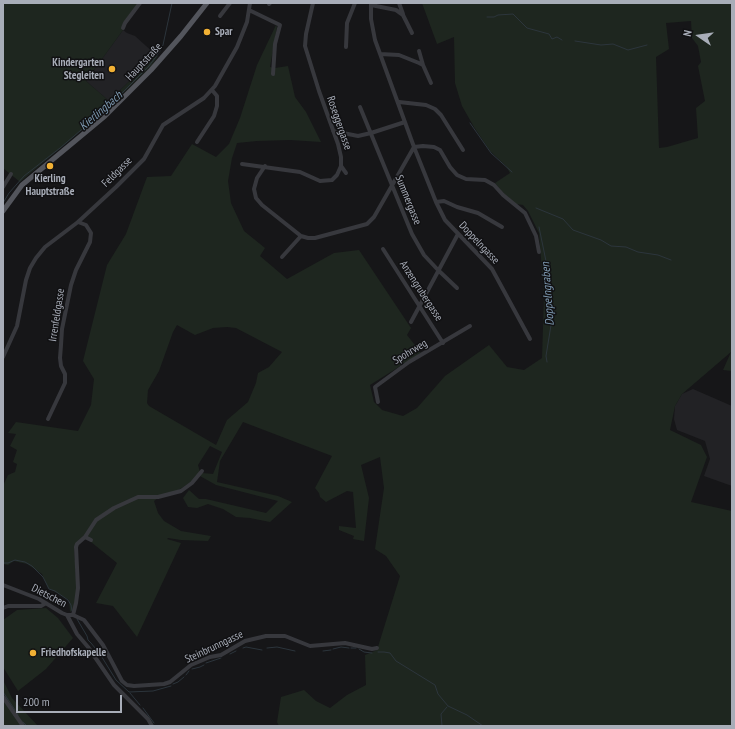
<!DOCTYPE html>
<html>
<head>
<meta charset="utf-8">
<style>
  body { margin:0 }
  #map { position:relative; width:735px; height:729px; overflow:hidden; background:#161618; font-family:"PT Sans Narrow",sans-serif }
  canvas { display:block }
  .frame { position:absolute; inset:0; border:4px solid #a8adb8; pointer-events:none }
  .north { position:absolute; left:679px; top:16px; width:40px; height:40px; -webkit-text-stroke:3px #111113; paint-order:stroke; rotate:283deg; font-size:11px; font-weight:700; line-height:16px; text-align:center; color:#a8adb8 }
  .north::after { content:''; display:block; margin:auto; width:14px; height:18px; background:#a8adb8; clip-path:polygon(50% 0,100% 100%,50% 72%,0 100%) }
  .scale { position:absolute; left:16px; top:695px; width:106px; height:18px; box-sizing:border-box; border:2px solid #a8adb8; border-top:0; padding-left:5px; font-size:12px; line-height:14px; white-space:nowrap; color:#a8adb8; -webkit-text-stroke:3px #111113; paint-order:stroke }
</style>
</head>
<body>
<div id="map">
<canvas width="735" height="729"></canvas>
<div class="frame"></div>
<div class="north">N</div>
<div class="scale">200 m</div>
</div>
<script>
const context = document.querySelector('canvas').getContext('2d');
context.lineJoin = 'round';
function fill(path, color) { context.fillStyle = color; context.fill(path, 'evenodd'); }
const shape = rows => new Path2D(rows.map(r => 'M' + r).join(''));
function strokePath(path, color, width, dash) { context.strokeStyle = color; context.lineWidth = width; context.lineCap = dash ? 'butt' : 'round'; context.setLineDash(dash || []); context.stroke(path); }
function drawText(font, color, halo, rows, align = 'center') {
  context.font = font + ' "PT Sans Narrow",sans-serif'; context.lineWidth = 3; context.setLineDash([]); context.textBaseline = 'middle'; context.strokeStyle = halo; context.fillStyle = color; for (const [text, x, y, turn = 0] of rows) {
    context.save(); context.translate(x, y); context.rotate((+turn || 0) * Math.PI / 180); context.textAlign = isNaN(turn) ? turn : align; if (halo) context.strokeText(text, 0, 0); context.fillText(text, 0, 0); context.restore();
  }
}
fill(shape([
  [123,30,127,33,135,36,155,54,148,63,109,101,86,81],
  [693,389,732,406,732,486,704,476,710,459,705,441,677,430,674,419,675,406,682,394]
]), '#222225');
fill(shape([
  [3,3,138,3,123,23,123,30,86,81,109,101,148,63,155,54,158,56,152,65,106,110,20,182,3,168],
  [422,3,732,3,732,371,723,370,731,352,682,394,675,406,670,430,701,445,707,457,691,502,732,511,732,726,279,726,277,722,281,697,304,690,316,701,330,708,347,695,366,685,365,655,377,650,400,576,386,556,375,549,384,488,380,457,361,465,369,498,364,541,353,539,354,536,339,530,339,526,356,528,353,492,347,491,326,502,320,497,319,493,315,488,332,456,243,422,220,461,217,482,278,496,292,502,270,522,250,518,236,517,223,509,208,504,197,508,188,507,183,498,189,490,199,499,206,499,266,513,278,501,216,485,200,476,202,473,213,474,222,452,210,446,198,465,200,472,191,482,177,491,158,498,154,501,158,513,164,521,181,531,211,536,208,541,181,540,168,538,167,539,181,543,137,637,113,606,96,603,117,563,86,538,74,548,77,588,74,609,70,612,69,600,48,588,42,574,27,564,14,561,8,565,3,564,3,486,8,475,15,472,17,464,13,462,17,450,10,446,16,434,8,433,16,422,78,431,91,405,94,379,83,361,107,265,126,234,147,177,171,176,192,144,216,157,229,144,240,118,257,65,276,25,277,27,270,67,275,68,288,66,295,97,306,112,321,142,290,140,257,141,237,143,232,158,228,181,231,203,244,231,265,248,260,256,287,279,334,253,359,250,411,328,407,335,421,353,370,385,374,402,382,410,403,416,417,408,445,376,489,345,507,367,524,370,542,358,544,296,539,233,528,211,523,205,516,204,505,195,495,183,510,173,506,166,490,151,474,127,462,106,455,83,454,37,437,44],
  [691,21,692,38,698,46,701,62,698,66,705,101,696,108,698,138,667,147,659,148,656,57,669,49,666,23],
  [177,325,195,335,213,328,227,327,236,328,282,352,269,367,258,373,256,383,248,402,227,420,216,445,149,406,147,403,148,390,159,371,173,332],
  [46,608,58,618,73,638,46,669,18,691,3,667,3,620,17,610],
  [3,680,12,698,38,726,3,726]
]), '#1e261f');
strokePath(shape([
  [487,17,494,17,498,15,513,14,527,28,549,34,552,39,557,37,562,40],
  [575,41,601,45,613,44,628,50,647,45],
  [470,123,491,153,512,172],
  [3,203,9,193,24,176,60,148,108,107,149,66,160,51,163,45,172,3],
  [536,208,563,219,573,230,601,240,611,246,626,247,638,252,658,255,671,260],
  [539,227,547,266,549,304,552,319,546,356,547,362],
  [3,563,8,563,15,560,25,562,32,566,43,577,49,589,55,591,68,600,71,605,72,611],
  [77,619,87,636,88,640,91,643,100,654,116,680,129,692,153,691,171,686],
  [243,648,246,647,262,650],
  [267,648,277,647,295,651],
  [351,648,356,648],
  [333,649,341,647,349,648],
  [359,649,364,652,372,653],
  [323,651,331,650],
  [378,652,384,652,390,653,396,661,435,685,438,694,448,706,467,715,483,726],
  [230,654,236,651],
  [206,663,221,658],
  [192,669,200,667,204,665],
  [186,675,189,671],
  [173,684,178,682,184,677],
  [3,692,15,710],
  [130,693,140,705],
  [143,708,154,723],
  [16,712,18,715],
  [23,722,27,726],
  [442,726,441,714,447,707]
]), '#2c353c', 1);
strokePath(shape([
  [371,3,371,19,375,40,414,147,436,202,445,220,492,269,530,339],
  [399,3,403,14],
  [269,4,270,3],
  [371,5,396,10,403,15,412,33],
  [249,10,280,25,275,44,273,74],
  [220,16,230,3],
  [123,28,125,23,140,3],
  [346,47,347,23,355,3],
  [419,51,423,65],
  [380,54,399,55,419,63,423,65,431,83],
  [399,102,426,105,435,109,441,115,463,150],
  [360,107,412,234,424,255,438,270,457,288],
  [333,131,358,136,371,133,405,122],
  [197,142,214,116,217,106,217,96,212,90],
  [242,164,300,172,320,181,332,180,337,175,341,166,341,157,338,144,319,91,305,46,306,34,313,3],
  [265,166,257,178,254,189,256,198,262,205,301,236,308,238,315,238,367,224,374,217,414,147,423,146,434,147,440,150,450,167,457,175,466,179,485,180,494,185,503,195,525,213,536,236,539,252],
  [341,166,346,173],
  [3,187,11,174],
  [436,202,444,201,457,207,478,213,502,227],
  [383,249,443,343],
  [282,257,301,236],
  [411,322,458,234],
  [3,357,17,326,26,280,30,268,36,258,45,247,78,222,116,187,144,159,163,125,204,98,215,86,237,47,247,22,250,3],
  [378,402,375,387,409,362,470,326],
  [48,419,65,383,65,374,61,366,60,358,61,345,62,329,71,285,76,270,90,242,91,233,86,225,78,222],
  [85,537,91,540],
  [3,585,39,599,62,613,67,615,73,615,84,620,103,645,122,681,127,685,134,686,164,684,170,682,191,665,210,657,221,655,245,641,266,636,285,636,310,646,345,643,372,649,377,648],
  [3,608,8,606,41,606,46,603],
  [67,615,77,634,88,647,114,685,148,719,152,726],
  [73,615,76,603,78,588,76,547,77,544,85,537,96,520,114,508,138,497,158,497,181,491,192,483,202,471],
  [3,697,23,726]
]), '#37383d', 4);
strokePath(shape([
  [3,211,22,185,105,116,151,70,181,36,207,3]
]), '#53555c', 5);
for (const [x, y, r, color] of [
  [207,32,4,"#f2b134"],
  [112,69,4,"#f2b134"],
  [50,166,4,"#f2b134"],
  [33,653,4,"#f2b134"]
]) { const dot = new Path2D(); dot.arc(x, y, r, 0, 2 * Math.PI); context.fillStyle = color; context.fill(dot); strokePath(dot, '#111113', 1.5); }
drawText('bold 11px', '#a8adb8', '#111113', [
  ["Spar",215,32],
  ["Kindergarten",104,63,"right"],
  ["Stegleiten",104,76,"right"],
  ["Kierling",50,179,"center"],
  ["Hauptstraße",50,192,"center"],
  ["Friedhofskapelle",41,653]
], 'left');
drawText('11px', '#a8adb8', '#111113', [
  ["Hauptstraße",144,62,-47],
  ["Roseggergasse",339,123,71],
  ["Feldgasse",117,172,-45],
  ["Summergasse",408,200,68],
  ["Doppelngasse",479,243,47],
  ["Anzengrubergasse",421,291,57],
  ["Irrenfeldgasse",57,315,-81],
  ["Spohrweg",410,352,-31],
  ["Dietschen",49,596,27],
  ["Steinbrunngasse",214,647,-25]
]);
drawText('italic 12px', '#7f9bb3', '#111113', [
  ["Kierlingbach",101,111,-41],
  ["Doppelngraben",548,294,-94]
]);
</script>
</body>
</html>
